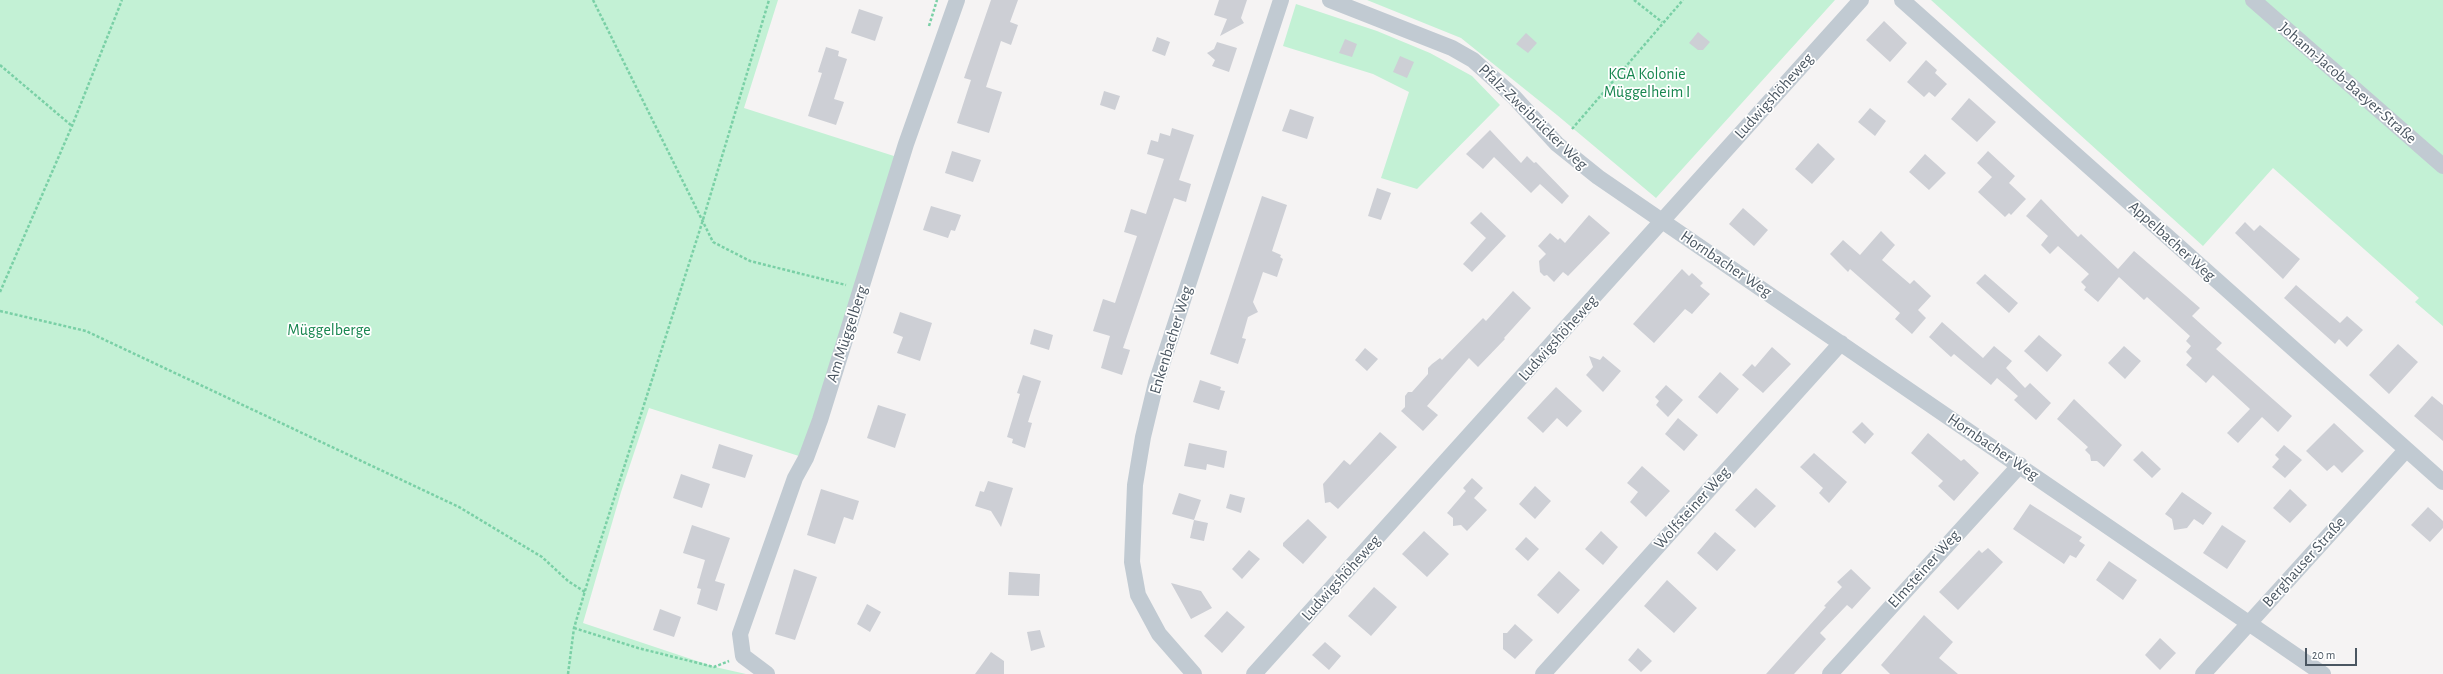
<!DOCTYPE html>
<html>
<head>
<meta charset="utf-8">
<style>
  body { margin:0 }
  #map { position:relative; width:2443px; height:674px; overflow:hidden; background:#f5f3f3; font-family:"Alegreya Sans",sans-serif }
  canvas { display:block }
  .scale { position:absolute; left:2305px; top:648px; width:52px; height:18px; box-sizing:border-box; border:2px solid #4a5661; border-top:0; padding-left:5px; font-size:12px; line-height:14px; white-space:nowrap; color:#4a5661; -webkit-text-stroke:3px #fff; paint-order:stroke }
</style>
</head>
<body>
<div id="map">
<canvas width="2443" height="674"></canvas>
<div class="scale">20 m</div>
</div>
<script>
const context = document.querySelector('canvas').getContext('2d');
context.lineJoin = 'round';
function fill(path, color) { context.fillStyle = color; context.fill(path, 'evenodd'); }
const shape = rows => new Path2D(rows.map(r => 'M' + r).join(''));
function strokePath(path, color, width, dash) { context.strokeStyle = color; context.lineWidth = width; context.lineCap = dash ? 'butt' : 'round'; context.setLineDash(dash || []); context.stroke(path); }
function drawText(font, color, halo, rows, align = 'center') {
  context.font = font + ' "Alegreya Sans",sans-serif'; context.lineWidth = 3.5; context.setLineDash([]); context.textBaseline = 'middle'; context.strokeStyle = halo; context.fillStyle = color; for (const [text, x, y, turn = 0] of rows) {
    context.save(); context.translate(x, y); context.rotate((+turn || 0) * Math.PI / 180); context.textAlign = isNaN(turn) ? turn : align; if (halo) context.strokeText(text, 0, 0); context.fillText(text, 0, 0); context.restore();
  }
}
fill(shape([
  [0,0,778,0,744,108,897,157,802,457,649,408,621,492,583,623,715,667,746,674,0,674],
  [1367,0,1835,0,1656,198,1557,115,1461,38],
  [1931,0,2443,0,2443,326,2415,302,2419,298,2273,168,2203,246],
  [1296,4,1377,31,1430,53,1472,76,1500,105,1417,189,1381,178,1409,92,1373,74,1283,46]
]), '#c3f1d5');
fill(shape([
  [991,0,1018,0,1010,22,1018,25,1011,45,1001,41,986,87,1002,92,989,133,957,123,971,80,964,78],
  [1219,0,1247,0,1241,18,1244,23,1220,36,1227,19,1214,15],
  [859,9,883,17,875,41,851,33],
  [1884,21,1907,43,1890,62,1866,40],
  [1698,32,1710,42,1703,50,1698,50,1689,43],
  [1526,33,1537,43,1528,53,1516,44],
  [1157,37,1170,42,1165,56,1152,51],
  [1345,39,1357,44,1352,57,1339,53],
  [1217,42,1237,48,1229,72,1212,66,1215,60,1207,53,1214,49],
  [826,47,839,51,838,56,847,59,834,99,844,102,836,125,808,116,822,73,818,72],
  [1400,56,1414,62,1407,78,1393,72],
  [1926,60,1937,70,1935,73,1947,84,1935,97,1929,92,1924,97,1907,82],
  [1104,91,1120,96,1115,110,1100,105],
  [1969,98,1996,122,1977,142,1951,119],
  [1870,108,1886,121,1875,136,1858,122],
  [1290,109,1314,117,1307,139,1282,131],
  [1172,128,1194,135,1179,180,1191,184,1186,202,1174,198,1123,348,1130,350,1122,375,1101,368,1110,336,1093,331,1103,299,1115,303,1137,236,1124,232,1131,209,1146,214,1164,159,1147,154,1151,140,1158,142,1160,133,1170,136],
  [1490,130,1521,163,1527,156,1534,163,1536,162,1569,196,1562,204,1540,184,1531,193,1494,157,1483,169,1466,154],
  [1818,143,1835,159,1812,184,1795,169],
  [952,151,981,160,973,182,945,173],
  [1988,151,2015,176,2009,183,2026,199,2011,215,2009,213,2005,217,1978,192,1992,177,1977,163],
  [1925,154,1946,173,1929,190,1909,172],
  [1377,188,1391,193,1381,220,1368,216],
  [1262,196,1287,205,1272,251,1281,255,1280,257,1283,259,1277,277,1263,272,1253,302,1258,312,1248,317,1242,338,1246,339,1238,364,1210,354],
  [2041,199,2078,237,2081,234,2118,269,2134,251,2200,308,2192,316,2222,343,2216,349,2292,416,2278,432,2262,417,2238,443,2227,433,2250,409,2213,375,2206,383,2186,365,2192,358,2186,352,2191,346,2186,341,2190,336,2147,297,2144,300,2119,277,2098,302,2084,290,2086,287,2081,282,2089,274,2058,246,2050,254,2041,245,2048,236,2026,216],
  [931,206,961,215,955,231,951,230,948,238,923,230],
  [1743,208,1768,230,1754,246,1729,224],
  [1481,212,1506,236,1472,272,1463,264,1486,238,1470,223],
  [1589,215,1610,233,1568,276,1563,272,1554,282,1547,275,1544,276,1540,272,1539,261,1546,254,1538,246,1550,233,1558,240,1560,238,1565,243],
  [2245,222,2254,231,2260,225,2300,259,2283,279,2235,233],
  [1881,231,1895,245,1882,260,1910,284,1914,280,1931,296,1918,310,1926,318,1912,334,1895,319,1900,313,1850,269,1848,272,1830,254,1843,240,1860,255],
  [1682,269,1689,276,1692,273,1703,283,1700,286,1710,294,1692,314,1685,309,1654,343,1633,324],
  [1985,274,2018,303,2009,313,1976,283],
  [2296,285,2340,323,2347,316,2363,330,2347,347,2339,339,2335,344,2284,298],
  [1513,291,1531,308,1504,338,1505,339,1478,367,1469,358,1427,406,1438,415,1423,431,1401,411,1405,407,1405,396,1408,392,1412,392,1428,374,1428,368,1432,364,1440,358,1442,360,1483,318,1486,321],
  [900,312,932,323,920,361,897,353,903,337,893,333],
  [1942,322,1983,358,1994,346,2012,361,2006,368,2025,388,2030,383,2051,403,2036,420,2014,400,2018,396,1997,378,1991,385,1954,354,1951,357,1929,337],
  [1034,329,1053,335,1049,350,1030,344],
  [2039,335,2062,355,2047,372,2024,351],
  [2398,344,2418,362,2389,394,2369,375],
  [2124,346,2141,361,2125,379,2108,363],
  [1772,347,1791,364,1763,393,1742,375,1752,364,1755,367],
  [1365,348,1378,359,1367,371,1355,360],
  [1589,356,1600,360,1603,356,1621,371,1603,392,1586,375,1593,367],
  [1720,372,1739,389,1717,414,1698,397],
  [1023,375,1041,381,1028,422,1032,423,1025,448,1012,443,1013,439,1007,437,1020,394,1017,393],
  [1200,380,1221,387,1220,390,1225,391,1219,410,1193,402],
  [1666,385,1683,400,1668,417,1656,405,1659,401,1655,397],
  [1556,387,1582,411,1567,427,1557,418,1543,433,1527,418],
  [2432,396,2443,405,2443,441,2414,416],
  [2074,399,2122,445,2104,467,2097,461,2091,461,2090,455,2085,450,2088,447,2057,419],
  [878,405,906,414,895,448,867,438],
  [1678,418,1698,435,1684,451,1665,434],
  [1862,422,1874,434,1865,444,1852,432],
  [2334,423,2364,451,2342,473,2334,465,2327,471,2306,451],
  [1380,432,1397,447,1338,509,1330,502,1325,503,1323,484,1344,460,1350,465],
  [1928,433,1961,461,1964,459,1979,473,1954,501,1938,486,1943,481,1911,453],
  [1189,443,1227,451,1224,468,1207,464,1206,470,1184,466],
  [719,444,753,455,745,478,712,468],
  [2284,445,2302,460,2285,478,2272,467,2279,459,2275,455],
  [2142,451,2161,469,2152,478,2133,460],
  [1814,453,1847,482,1829,503,1819,493,1823,488,1800,467],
  [1642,466,1670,491,1646,517,1630,502,1638,492,1627,483],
  [681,474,710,484,702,508,673,498],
  [1472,478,1483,488,1474,498,1487,510,1467,531,1461,525,1453,526,1453,518,1447,513,1466,491,1463,488],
  [988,481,1013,488,1001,527,991,511,975,506,980,491,984,492],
  [1535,486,1551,501,1535,519,1519,504],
  [1756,488,1776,506,1755,528,1735,510],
  [821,489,859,501,853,520,844,517,835,544,807,535],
  [2290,489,2307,505,2290,523,2273,508],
  [2182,492,2212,513,2203,525,2194,519,2187,528,2174,530,2172,519,2165,514],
  [1179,493,1201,500,1194,520,1208,523,1204,541,1190,538,1194,520,1172,514],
  [1230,494,1245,498,1241,513,1226,508],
  [2030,504,2082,537,2079,541,2085,545,2076,558,2070,555,2064,564,2013,529],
  [2428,507,2443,521,2443,528,2430,542,2411,525],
  [1308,519,1327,537,1303,564,1283,546,1283,543],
  [692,525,730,538,715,581,725,584,717,611,697,604,701,589,697,588,705,560,683,553],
  [2222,525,2246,541,2227,569,2203,553],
  [1424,531,1449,554,1427,577,1402,554],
  [1601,531,1618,547,1603,565,1585,549],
  [1715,532,1736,550,1717,571,1697,553],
  [1526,537,1539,549,1528,561,1515,549],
  [1988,548,2003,562,1958,610,1939,592,1979,550,1982,553],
  [1249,550,1260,559,1242,579,1232,569],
  [2109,561,2137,580,2123,600,2096,580],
  [794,569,817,577,795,640,775,634],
  [1851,569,1871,588,1852,609,1847,605,1820,633,1826,639,1794,674,1766,674,1826,607,1824,606,1842,587,1837,582],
  [1559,571,1580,590,1558,614,1537,595],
  [1009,572,1040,574,1039,596,1008,595],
  [1667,580,1697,608,1674,633,1644,606],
  [1171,583,1201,591,1212,608,1191,619],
  [1374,587,1397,607,1371,636,1348,616],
  [867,604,881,612,870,632,857,624],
  [660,609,681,617,674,637,653,630],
  [1227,611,1245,627,1222,653,1204,636],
  [1924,615,1953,642,1939,658,1958,674,1890,674,1881,665],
  [1515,624,1533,640,1515,659,1503,649,1503,633,1507,633],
  [1040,630,1045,647,1031,651,1027,632],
  [2160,638,2176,653,2160,670,2145,655],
  [1325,642,1341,656,1329,670,1312,655],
  [1638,648,1652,661,1641,672,1628,660],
  [991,652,1004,661,1004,674,975,674]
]), '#cdcfd5');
strokePath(shape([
  [593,0,713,242,750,261,846,285],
  [1634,0,1662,22],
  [929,26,937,0],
  [0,65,72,126],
  [1572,129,1683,0],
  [0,292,72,126,122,0],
  [0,311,86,331,459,507,542,557,568,581,585,592],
  [574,628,638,648,714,667,729,661],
  [568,674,574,628,590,574,702,223,769,0]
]), '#7ad0a6', 2.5, [3, 2]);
strokePath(shape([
  [1330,0,1452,48,1473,60,1514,97,1557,144,1598,177,2323,674],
  [1902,0,2443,482],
  [2253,0,2443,166],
  [767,674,743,656,740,634,795,478,806,458,820,420,906,144,957,0],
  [1194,674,1159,634,1138,595,1132,562,1135,485,1143,437,1156,383,1281,0],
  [1254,674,1861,0],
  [1543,674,1841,343],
  [1830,674,2020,465],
  [2203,674,2406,450]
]), '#c1cad2', 16);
drawText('16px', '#17864f', '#fff', [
  ["KGA Kolonie",1647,74],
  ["Müggelheim I",1647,92],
  ["Müggelberge",329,330]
]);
drawText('16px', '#4a5661', '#fff', [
  ["Johann-Jacob-Baeyer-Straße",2348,83,41],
  ["Ludwigshöheweg",1774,96,-48],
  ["Pfalz-Zweibrücker Weg",1533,117,44],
  ["Appelbacher Weg",2172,241,42],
  ["Hornbacher Weg",1726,264,34],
  ["Am Müggelberg",847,334,-72],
  ["Ludwigshöheweg",1558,338,-48],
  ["Enkenbacher Weg",1171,340,-73],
  ["Hornbacher Weg",1993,447,34],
  ["Wolfsteiner Weg",1692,508,-48],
  ["Berghauser Straße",2304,562,-48],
  ["Elmsteiner Weg",1924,569,-48],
  ["Ludwigshöheweg",1341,578,-48]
]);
</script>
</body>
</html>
